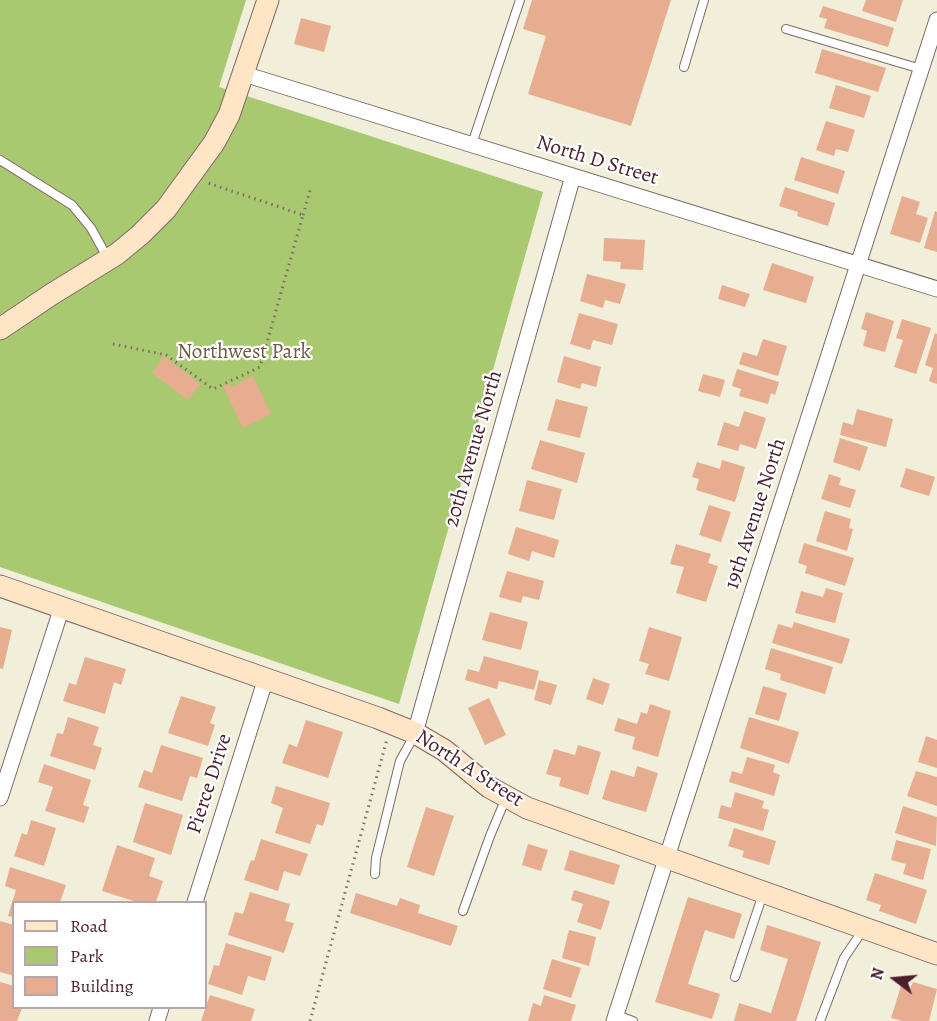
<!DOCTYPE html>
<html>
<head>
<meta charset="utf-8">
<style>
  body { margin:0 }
  #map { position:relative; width:937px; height:1021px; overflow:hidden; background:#f1eed9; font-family:Alegreya,serif }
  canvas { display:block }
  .legend { position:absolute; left:12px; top:901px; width:195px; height:108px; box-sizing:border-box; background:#fff; border:2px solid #b7a5aa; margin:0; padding:8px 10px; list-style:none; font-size:18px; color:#4a1f2b }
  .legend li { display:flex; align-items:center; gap:12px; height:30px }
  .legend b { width:30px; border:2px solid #b7a5aa }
  .north { position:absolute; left:865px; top:949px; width:60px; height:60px; -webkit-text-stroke:4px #fff; paint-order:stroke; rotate:286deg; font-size:16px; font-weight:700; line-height:24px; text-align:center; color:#4a1f2b }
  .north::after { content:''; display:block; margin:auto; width:21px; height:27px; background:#4a1f2b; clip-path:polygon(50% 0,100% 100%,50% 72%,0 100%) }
</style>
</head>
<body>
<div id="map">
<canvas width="937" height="1021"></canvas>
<ul class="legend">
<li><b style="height:8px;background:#fee5c5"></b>Road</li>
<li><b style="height:16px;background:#a9c971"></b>Park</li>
<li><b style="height:16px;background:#e7ad90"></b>Building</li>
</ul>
<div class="north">N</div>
</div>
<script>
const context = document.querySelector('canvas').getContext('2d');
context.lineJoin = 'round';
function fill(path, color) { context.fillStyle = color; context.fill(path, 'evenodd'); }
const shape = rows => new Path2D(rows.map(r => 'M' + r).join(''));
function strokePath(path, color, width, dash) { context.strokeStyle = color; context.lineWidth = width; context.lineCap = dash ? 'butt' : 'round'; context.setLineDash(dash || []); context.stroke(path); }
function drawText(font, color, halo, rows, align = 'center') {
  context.font = font + ' Alegreya,serif'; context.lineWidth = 4.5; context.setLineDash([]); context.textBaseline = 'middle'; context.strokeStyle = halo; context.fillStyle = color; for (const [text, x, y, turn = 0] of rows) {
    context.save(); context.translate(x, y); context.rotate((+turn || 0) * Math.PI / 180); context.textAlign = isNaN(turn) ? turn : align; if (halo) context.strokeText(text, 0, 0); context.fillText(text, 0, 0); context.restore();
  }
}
fill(shape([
  [0,0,246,0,219,87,543,192,399,704,0,567]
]), '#a9c971');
fill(shape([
  [532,0,671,0,631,126,528,94,546,36,523,29],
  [866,0,903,0,896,22,862,11],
  [823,6,894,28,888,47,824,28,827,19,819,17],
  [301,18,331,26,324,52,294,44],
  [822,49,886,68,878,92,815,73],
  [836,85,871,96,864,118,829,108],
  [826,121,855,130,848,152,836,149,834,156,816,150],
  [801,157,845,171,838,194,794,180],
  [785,187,835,203,828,226,797,216,798,212,779,206],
  [902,196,920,202,916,214,928,218,920,243,890,234],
  [935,211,937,212,937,252,924,248],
  [604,238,645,240,643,270,620,269,621,262,603,261],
  [772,263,814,277,806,303,763,290],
  [587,274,626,284,620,304,605,300,603,308,580,301],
  [722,285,750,294,745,307,718,299],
  [866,312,894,321,885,352,863,346,867,331,861,329],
  [579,313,618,324,612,345,593,340,590,350,570,344],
  [902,319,931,328,916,374,894,367,903,340,896,338],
  [935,333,937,334,937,384,929,381,933,368,925,365],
  [763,339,787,346,778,376,739,364,743,352,757,356],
  [164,356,200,384,188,400,152,373],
  [564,356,601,367,596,387,582,383,580,389,557,382],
  [737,369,779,382,775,395,771,393,768,404,739,396,741,389,732,386],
  [703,374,725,380,720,397,698,391],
  [253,376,271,414,243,428,223,386,229,383,231,387],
  [556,399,588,407,580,438,547,430],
  [857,409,893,419,886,447,840,435,843,422,853,425],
  [744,411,766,418,756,449,740,444,738,451,717,445,724,422,739,427],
  [840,438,868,447,860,471,833,462],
  [540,440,585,453,577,483,531,469],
  [722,460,745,467,735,502,696,490,699,479,692,477,697,462,720,469],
  [906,468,935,477,929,496,900,487],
  [829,474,841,478,839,485,856,490,850,508,821,499],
  [527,480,562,489,554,520,519,511],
  [709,505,731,512,721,542,699,535],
  [825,511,851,519,849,528,853,529,847,551,816,541],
  [516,527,559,540,554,558,532,551,529,561,508,554],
  [804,543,854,558,845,586,805,573,807,566,798,563],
  [676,544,711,554,708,563,718,566,706,602,676,593,684,567,670,564],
  [507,571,544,581,539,600,523,596,521,603,499,597],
  [826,588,843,593,835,623,795,613,801,591,823,597],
  [490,612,528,622,521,650,482,640],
  [794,622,850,639,842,664,772,643,778,624,792,628],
  [0,627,12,630,3,669,0,668],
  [649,627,682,637,669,681,645,674,649,664,639,661],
  [771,648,833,667,825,694,780,680,781,674,765,669],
  [484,656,539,671,534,690,499,681,497,689,465,680,468,669,479,672],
  [85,657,126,669,121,685,114,682,105,714,63,701,69,683,76,685],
  [593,678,610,684,603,705,586,699],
  [539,680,557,685,551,705,534,700],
  [763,686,787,693,779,721,755,714],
  [181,696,216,707,210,723,215,725,208,746,168,733],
  [489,698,506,735,485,745,468,708],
  [650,704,671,711,658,757,632,749,635,737,614,731,618,718,637,724,641,712,647,714],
  [68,717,99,727,93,745,102,748,95,770,50,756,57,733,63,734],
  [749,717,799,732,789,764,740,748],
  [306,720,343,732,328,778,282,763,289,744,297,747],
  [926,736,937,740,937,768,918,762],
  [161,745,203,758,197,778,190,776,182,801,138,787,144,770,152,773],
  [578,745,601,752,588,795,559,786,561,778,546,774,554,749,575,755],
  [747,757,775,765,773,772,780,775,774,796,729,782,732,771,742,774],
  [44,764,91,780,83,805,89,807,84,823,45,811,53,787,38,782],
  [637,766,658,773,646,812,602,799,611,770,634,777],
  [916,771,937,777,937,806,907,796],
  [276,786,330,803,323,826,317,824,310,844,275,833,283,808,271,803],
  [735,792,764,801,762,808,769,810,763,831,718,818,721,805,731,808],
  [145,803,183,815,171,855,133,842],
  [903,806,937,817,936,846,895,833],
  [426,807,454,816,434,876,407,867],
  [31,820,56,828,44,866,14,856,22,833,27,835],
  [734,828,776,841,769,865,742,857,744,851,728,846],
  [261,839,308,854,300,876,284,871,278,891,244,880,251,860,254,861],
  [896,840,931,849,923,880,903,874,906,864,891,860],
  [528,844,548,850,541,871,522,865],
  [117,845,155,858,149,876,163,881,156,902,137,902,102,891],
  [570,850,620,865,614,885,564,870],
  [10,867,66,885,60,902,14,902,14,917,8,916,16,890,5,886],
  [875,873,927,890,916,924,879,911,881,905,866,900],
  [574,890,610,901,601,930,577,922,583,904,571,900],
  [250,892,290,904,285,921,294,923,284,953,228,935,235,912,243,914],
  [356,893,397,906,400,898,420,905,418,913,458,926,451,946,350,913],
  [688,897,742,914,734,939,705,930,688,984,720,994,712,1019,655,1002],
  [0,921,14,925,14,976,0,972],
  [767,925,821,942,796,1021,734,1021,739,1003,771,1013,788,959,760,950],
  [569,930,596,937,589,966,562,958],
  [226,943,272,957,265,981,248,976,242,995,208,984,214,965,219,966],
  [552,959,581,968,571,998,543,989],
  [0,982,14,986,14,1008,22,1008,17,1021,0,1021],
  [913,982,937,989,929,1021,902,1021,891,1018,901,986,910,989],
  [210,995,255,1009,251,1021,201,1021],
  [544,995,576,1005,571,1021,528,1021,533,1003,541,1006]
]), '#e7ad90');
const lane = shape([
  [786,29,921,69],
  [684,67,704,0],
  [472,144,520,0],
  [0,160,72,205,91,228,107,257],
  [375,874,376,858,400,761,415,734],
  [463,911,490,836,506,798],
  [735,977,763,894],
  [616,1015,633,1021],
  [820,1021,844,958,863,930]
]);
const street = shape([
  [244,74,937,289],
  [415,733,573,176],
  [0,798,62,607],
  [195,902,266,678],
  [157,1021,161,1008],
  [614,1021,937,20]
]);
const secondary = shape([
  [0,329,52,294,117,254,140,235,166,209,214,143,229,115,268,0],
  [0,586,378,718,415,733,444,750,489,787,527,808,937,954]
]);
strokePath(lane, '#846768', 10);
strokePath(street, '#846768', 17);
strokePath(secondary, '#846768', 23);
strokePath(shape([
  [303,215,311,187],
  [113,344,166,355,213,389,260,367,303,215,208,183],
  [310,1021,387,739]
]), '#846768', 3, [1.5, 4.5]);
strokePath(lane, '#fff', 8);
strokePath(street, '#fff', 15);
strokePath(secondary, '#fee5c5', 21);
drawText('21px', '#4a1f2b', '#fff', [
  ["North D Street",597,161,17],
  ["20th Avenue North",474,449,-74],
  ["19th Avenue North",756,514,-72],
  ["North A Street",469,769,33],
  ["Pierce Drive",210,784,-72]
]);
drawText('21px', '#6b5a44', '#fff', [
  ["Northwest Park",244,353]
]);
</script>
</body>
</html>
